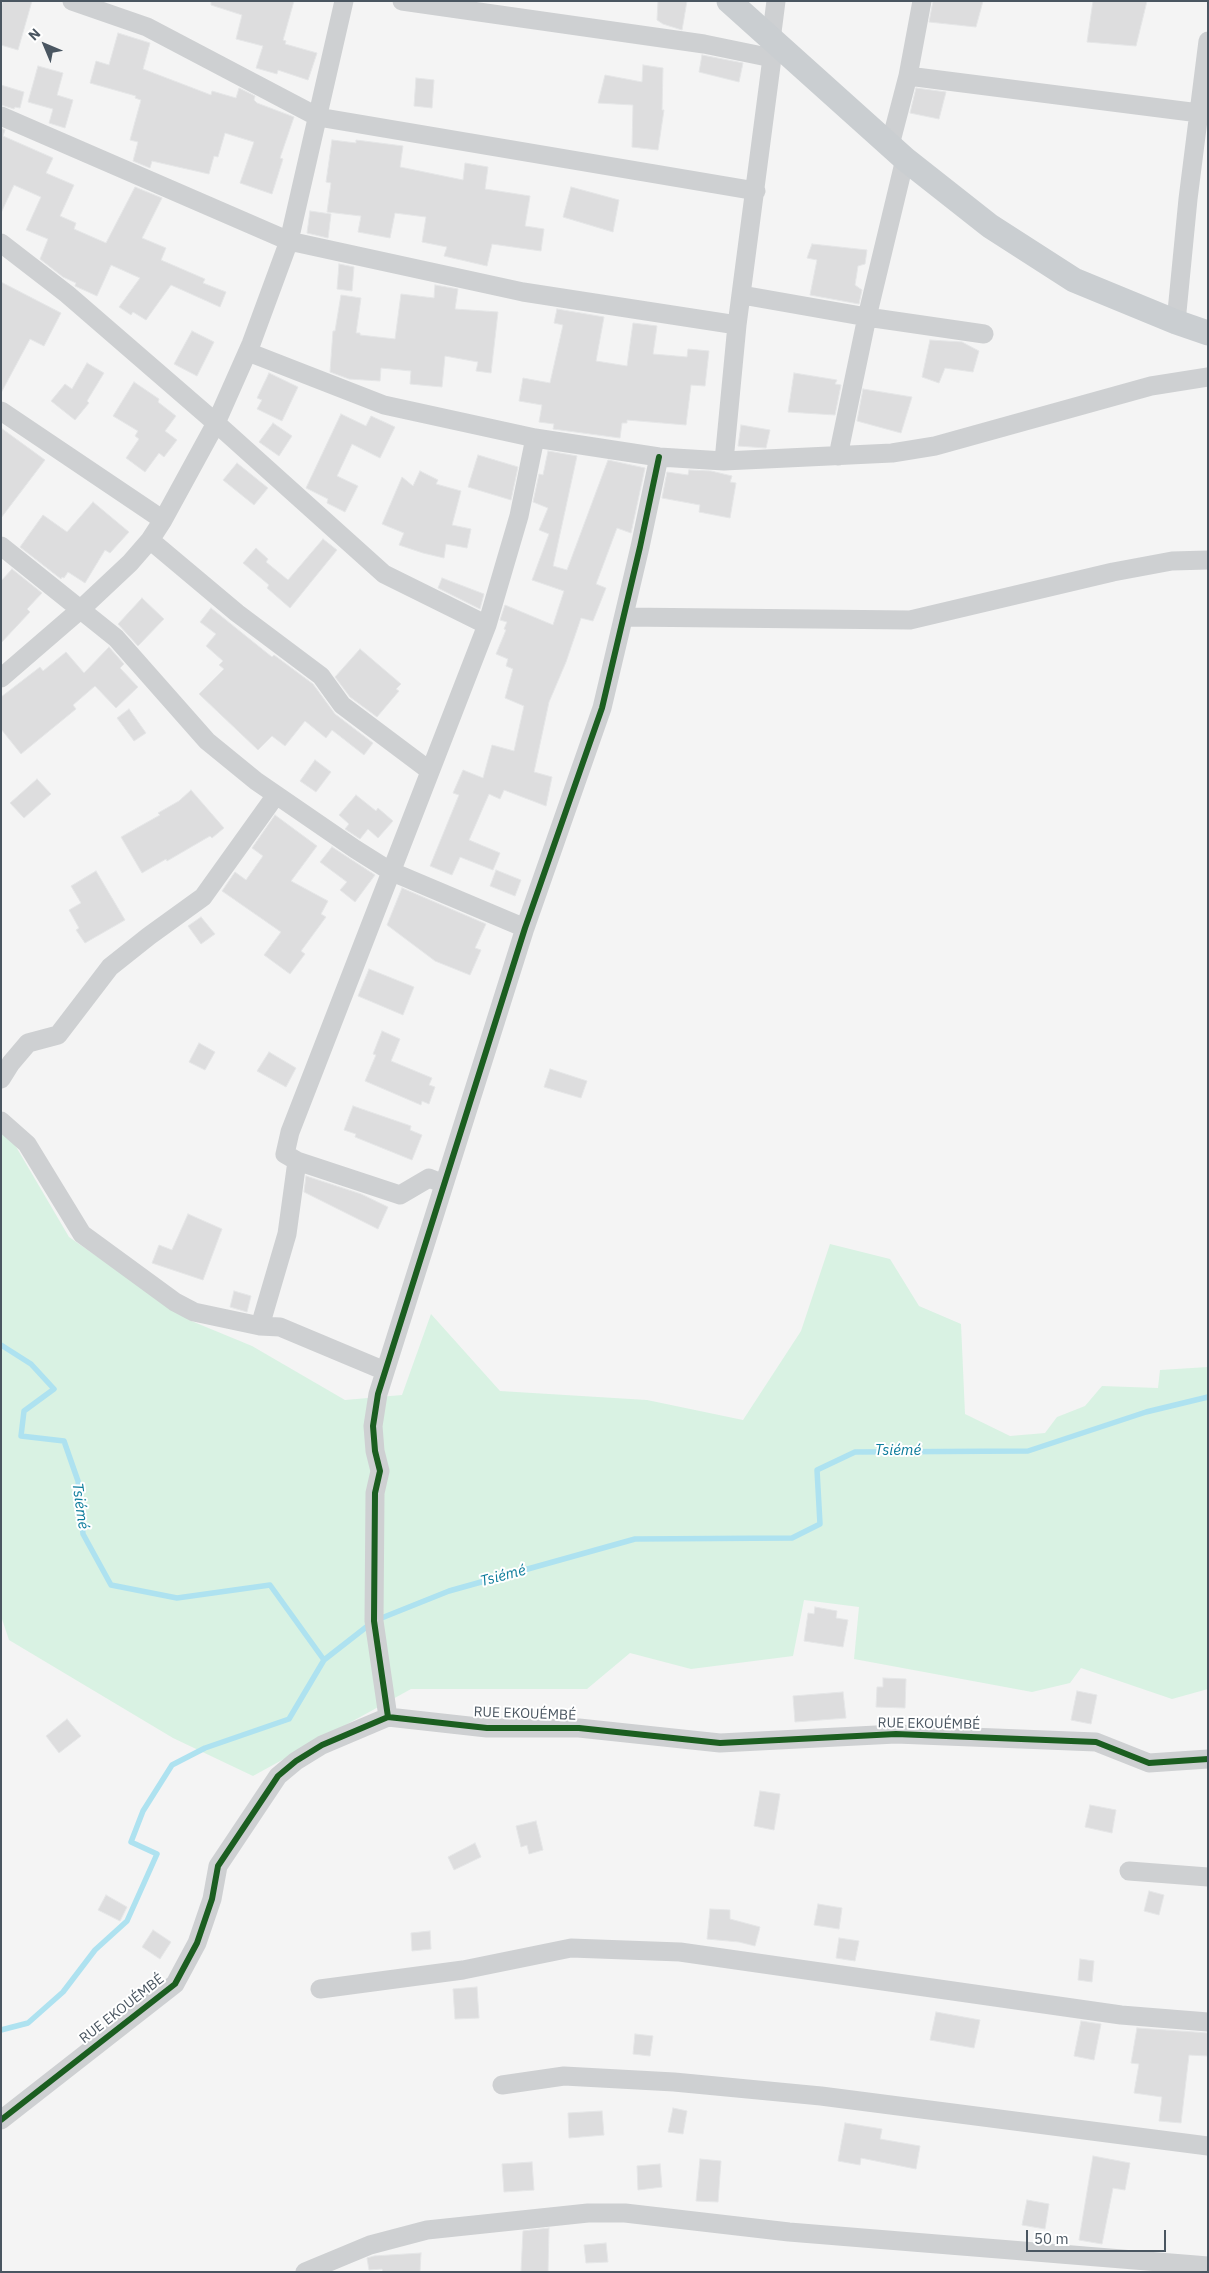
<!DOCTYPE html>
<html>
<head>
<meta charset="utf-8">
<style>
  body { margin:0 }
  #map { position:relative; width:1209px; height:2273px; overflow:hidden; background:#f4f4f4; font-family:"IBM Plex Sans",sans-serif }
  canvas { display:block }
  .frame { position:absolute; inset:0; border:2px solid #4a5661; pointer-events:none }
  .north { position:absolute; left:20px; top:20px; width:50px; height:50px; -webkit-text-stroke:4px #fff; paint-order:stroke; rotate:315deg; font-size:14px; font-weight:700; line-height:20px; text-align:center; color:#4a5661 }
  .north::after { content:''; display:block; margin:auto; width:18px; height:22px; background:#4a5661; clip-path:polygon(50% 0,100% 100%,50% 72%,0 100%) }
  .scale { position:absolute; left:1026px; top:2230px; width:140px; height:22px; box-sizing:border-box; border:2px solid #4a5661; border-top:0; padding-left:6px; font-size:15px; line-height:18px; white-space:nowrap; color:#4a5661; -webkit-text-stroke:4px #fff; paint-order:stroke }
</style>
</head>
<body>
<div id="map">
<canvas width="1209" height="2273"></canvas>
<div class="frame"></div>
<div class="north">N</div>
<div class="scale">50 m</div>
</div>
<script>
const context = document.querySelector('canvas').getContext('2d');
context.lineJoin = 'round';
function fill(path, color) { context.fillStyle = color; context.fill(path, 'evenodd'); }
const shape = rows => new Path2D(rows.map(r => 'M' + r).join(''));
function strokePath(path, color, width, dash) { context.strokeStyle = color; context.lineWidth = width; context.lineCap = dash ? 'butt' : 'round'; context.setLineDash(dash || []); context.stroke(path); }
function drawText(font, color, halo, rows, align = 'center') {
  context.font = font + ' "IBM Plex Sans",sans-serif'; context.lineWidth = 4; context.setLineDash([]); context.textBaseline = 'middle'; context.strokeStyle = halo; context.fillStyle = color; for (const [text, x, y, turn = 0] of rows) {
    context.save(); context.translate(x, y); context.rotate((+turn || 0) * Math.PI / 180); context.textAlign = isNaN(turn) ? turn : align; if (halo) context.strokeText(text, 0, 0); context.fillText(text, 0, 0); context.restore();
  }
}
fill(shape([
  [1,1132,8,1133,69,1237,189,1320,252,1346,345,1400,402,1395,431,1314,500,1391,647,1400,743,1420,801,1331,830,1244,890,1259,919,1306,961,1324,965,1414,1010,1436,1045,1433,1057,1417,1085,1406,1102,1386,1158,1388,1160,1370,1208,1367,1208,1689,1172,1699,1081,1668,1070,1683,1032,1692,854,1659,859,1607,804,1600,793,1656,691,1669,630,1653,587,1689,411,1689,253,1776,173,1738,9,1640,1,1616]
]), '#d9f2e3');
strokePath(shape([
  [1,1345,31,1364,54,1389,24,1411,21,1436,64,1441,78,1481,83,1534,111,1585,177,1598,270,1585,324,1660,374,1621,449,1591,635,1539,792,1538,820,1524,817,1470,855,1452,1028,1451,1146,1412,1208,1397],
  [1,2030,28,2023,63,1992,95,1950,127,1921,157,1854,131,1842,143,1811,172,1765,205,1748,289,1719,324,1660]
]), '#aee2f0', 5.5);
const building = shape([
  [3,1,32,1,18,50,1,45,1,8,3,1],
  [211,1,294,1,283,40,286,41,285,44,317,53,308,80,278,70,277,74,256,68,263,46,236,39,242,15,211,5,211,1],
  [658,1,687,1,682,30,663,24,657,20,658,1],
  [933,1,983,1,976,27,929,22,933,1],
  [1093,1,1147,1,1136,46,1087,42,1093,1],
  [118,33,150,43,143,69,211,95,212,91,236,98,239,88,255,96,254,100,257,103,294,117,280,158,283,159,272,194,240,183,254,142,225,133,218,157,214,156,209,174,152,161,150,168,133,161,138,142,130,140,141,100,135,98,136,96,90,83,96,61,109,65,118,33],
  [702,55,743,63,739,82,699,72,702,55],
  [643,65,663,68,662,110,664,110,658,150,632,147,633,105,598,103,605,75,642,82,643,65],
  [38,66,63,73,57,95,73,100,65,128,49,123,53,109,28,102,38,66],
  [416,78,434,80,432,108,414,106,416,78],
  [1,85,24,92,20,108,15,107,14,109,1,105,1,85],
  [916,88,946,92,939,119,910,113,916,88],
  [1,128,5,130,3,136,53,158,46,173,74,185,60,216,76,223,74,229,106,243,135,187,162,198,142,238,166,248,161,260,205,279,203,283,226,292,220,307,171,285,146,320,133,312,131,315,119,307,140,278,111,265,97,296,75,286,76,283,63,277,40,259,48,239,26,230,41,197,14,185,1,213,1,128],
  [332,140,356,143,356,140,403,146,400,167,463,180,465,163,488,167,485,189,530,196,525,226,544,229,541,251,492,244,487,266,444,256,447,247,422,242,426,217,395,213,390,238,358,232,361,216,327,212,331,183,326,182,332,140],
  [571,187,619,200,613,232,563,217,571,187],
  [310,211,331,214,328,238,307,233,310,211],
  [812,244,867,250,865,264,858,266,855,285,862,290,859,304,810,295,817,260,807,258,812,244],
  [339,264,354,267,352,291,337,289,339,264],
  [1,282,61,313,44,346,30,339,1,393,1,282],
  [435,285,458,289,455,309,498,312,491,373,476,371,478,362,445,356,442,387,410,384,411,371,381,368,380,381,349,379,330,372,333,331,335,331,341,295,361,298,356,333,360,333,360,335,395,339,401,294,434,298,435,285],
  [557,309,604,317,596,361,627,366,633,323,657,326,653,354,687,357,688,349,709,351,705,386,691,385,686,425,627,420,627,423,622,423,620,438,553,429,554,424,539,422,542,405,519,401,523,378,550,383,563,325,554,323,557,309],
  [192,331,214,342,197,376,174,364,192,331],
  [930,340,962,342,979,351,973,372,945,368,939,383,922,377,930,340],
  [87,363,104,373,87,401,89,403,75,420,51,401,65,384,72,389,87,363],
  [269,373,298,387,282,421,257,409,262,400,257,398,269,373],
  [794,373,837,380,835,384,841,385,835,415,788,412,794,373],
  [134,382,159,399,158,402,176,416,165,431,177,440,164,457,159,453,145,472,126,458,139,439,135,436,138,431,113,416,134,382],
  [863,389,912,397,901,433,857,421,863,389],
  [341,414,366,426,371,416,395,427,380,458,352,444,337,476,358,486,345,512,327,503,328,499,306,488,341,414],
  [273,423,292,436,279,456,259,442,273,423],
  [741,425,770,430,766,448,738,446,741,425],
  [1,428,45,460,1,518,1,428],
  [548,451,577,456,553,566,567,570,608,460,645,468,631,533,617,528,596,584,606,588,593,621,581,618,566,662,549,702,534,772,552,777,546,806,504,790,500,799,489,794,469,840,500,853,493,870,460,857,452,875,430,866,459,795,453,793,463,770,483,778,492,745,514,751,524,706,505,698,513,669,506,666,508,659,496,654,506,630,504,629,507,622,500,620,505,605,553,625,564,591,532,580,549,534,539,530,548,508,533,502,539,474,543,475,548,451],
  [478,455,518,467,511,500,468,487,478,455],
  [237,463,268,488,254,505,223,480,237,463],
  [689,470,711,471,732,476,730,482,736,483,730,518,699,512,700,505,662,498,667,472,688,475,689,470],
  [420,471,438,480,436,484,461,491,452,525,471,529,467,548,446,544,444,558,423,553,399,545,404,533,382,524,402,477,413,486,420,471],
  [93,502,129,532,110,553,105,550,85,583,68,572,64,578,62,577,61,579,20,547,43,515,67,532,93,502],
  [323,539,337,550,290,608,267,588,269,585,243,563,256,548,268,559,266,562,288,580,323,539],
  [12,569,42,593,27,609,30,612,1,643,1,581,12,569],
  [442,578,484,594,480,609,438,588,442,578],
  [142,598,164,619,138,646,118,624,142,598],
  [211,608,272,657,274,655,313,684,335,714,373,743,364,755,332,730,326,738,305,721,285,746,272,736,258,750,199,694,224,669,219,665,223,661,206,646,216,634,200,622,211,608],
  [109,647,124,664,120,668,138,687,116,708,95,686,73,705,76,709,21,754,1,729,1,697,40,667,43,671,66,652,84,673,109,647],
  [360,649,401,684,396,689,399,691,377,717,350,697,335,677,360,649],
  [129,709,146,733,134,741,117,718,129,709],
  [315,760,331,772,316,792,300,781,315,760],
  [37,779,51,794,24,818,10,803,37,779],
  [191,790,224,828,212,838,210,836,167,861,166,859,142,873,121,837,160,815,158,813,179,801,191,790],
  [356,795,376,811,378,808,393,821,378,838,368,829,360,839,345,829,349,824,339,815,356,795],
  [275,815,317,846,291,881,328,901,321,914,326,917,301,951,305,954,290,974,264,955,281,932,222,891,235,872,246,880,263,856,252,848,275,815],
  [332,847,375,875,355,902,340,890,347,882,320,862,332,847],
  [496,870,521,880,515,896,490,886,496,870],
  [96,871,125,920,85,943,76,930,79,928,69,910,81,903,71,886,96,871],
  [402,888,486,924,475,948,481,950,470,975,435,961,387,925,402,888],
  [201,917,215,934,201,944,188,926,201,917],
  [369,969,414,987,403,1015,358,996,369,969],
  [382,1031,400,1039,391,1061,432,1078,429,1085,435,1087,429,1104,422,1101,421,1105,365,1081,376,1055,373,1054,382,1031],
  [199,1043,215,1052,205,1070,189,1062,199,1043],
  [269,1052,296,1068,286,1087,257,1071,269,1052],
  [550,1069,587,1081,581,1098,544,1087,550,1069],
  [353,1106,411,1126,410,1130,422,1135,412,1160,355,1137,356,1134,344,1130,353,1106],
  [306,1176,361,1194,388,1207,378,1229,304,1192,306,1176],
  [188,1214,222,1229,203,1280,152,1263,159,1245,172,1250,188,1214],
  [234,1291,251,1296,247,1312,230,1307,234,1291],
  [815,1607,837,1611,836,1618,848,1620,843,1647,804,1641,808,1613,814,1614,815,1607],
  [883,1678,906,1679,905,1708,876,1707,877,1687,883,1687,883,1678],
  [1077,1691,1097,1695,1091,1724,1071,1720,1077,1691],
  [843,1692,846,1718,795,1722,793,1696,843,1692],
  [67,1719,81,1736,59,1753,46,1736,67,1719],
  [760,1791,780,1794,774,1830,754,1826,760,1791],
  [1090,1805,1116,1810,1112,1833,1085,1827,1090,1805],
  [536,1821,543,1850,529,1854,527,1845,521,1847,516,1826,536,1821],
  [475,1843,481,1857,454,1870,448,1857,475,1843],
  [1149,1891,1164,1895,1159,1915,1144,1911,1149,1891],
  [106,1895,127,1907,120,1921,98,1910,106,1895],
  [818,1904,842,1908,839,1929,814,1925,818,1904],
  [710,1909,730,1910,730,1919,760,1927,755,1946,739,1942,707,1939,710,1909],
  [153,1930,171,1942,160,1959,142,1947,153,1930],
  [430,1931,431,1949,412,1951,411,1933,430,1931],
  [839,1938,859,1941,855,1961,836,1958,839,1938],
  [1080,1959,1094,1961,1092,1982,1078,1980,1080,1959],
  [477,1987,479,2018,455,2019,453,1989,477,1987],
  [936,2012,980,2020,974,2048,930,2040,936,2012],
  [1081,2021,1101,2024,1094,2060,1074,2056,1081,2021],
  [1137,2028,1208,2033,1208,2056,1189,2055,1181,2123,1159,2121,1162,2097,1134,2093,1139,2064,1131,2063,1137,2028],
  [635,2034,653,2036,650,2056,633,2054,635,2034],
  [673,2108,687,2111,683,2134,668,2132,673,2108],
  [602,2111,604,2135,569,2138,568,2113,602,2111],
  [845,2123,882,2129,880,2139,920,2146,916,2169,861,2158,860,2165,838,2161,845,2123],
  [1093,2156,1130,2163,1125,2190,1113,2188,1102,2244,1079,2240,1093,2156],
  [700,2159,721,2161,718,2202,696,2201,700,2159],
  [532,2162,534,2190,504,2192,502,2164,532,2162],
  [660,2164,662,2187,638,2190,637,2166,660,2164],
  [1027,2200,1049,2204,1045,2229,1022,2225,1027,2200],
  [549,2228,548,2272,521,2272,523,2231,549,2228],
  [606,2243,608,2262,586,2263,584,2245,606,2243],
  [421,2253,420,2272,383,2272,382,2269,369,2270,367,2258,374,2256,421,2253]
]);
fill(building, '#ddddde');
strokePath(building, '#e5e6e7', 1);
strokePath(shape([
  [72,1,147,27,318,117,756,191],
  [402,1,704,44,772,58],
  [908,76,1199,113],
  [1,116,289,241,523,292,737,325],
  [890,145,908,76,922,1],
  [1,243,67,294,216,423,384,574,487,625],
  [742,295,867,317,984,334],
  [1176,322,1188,199,1208,41],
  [248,352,384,405,535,438,659,457,724,461,892,453,935,446,1151,386,1208,377],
  [1,411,163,520],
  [838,456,867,317,905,159],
  [724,461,737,325,772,58,771,40,776,1],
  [150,540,237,613,321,676,342,705,430,771],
  [1,546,116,638,207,741,256,781,355,849,390,871,525,928],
  [624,617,910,620,1113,572,1172,561,1208,560],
  [1,678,81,609,130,563,150,540,163,520,216,423,251,344,289,241,344,1],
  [1,1079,11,1063,28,1043,58,1035,110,967,149,936,203,897,276,795],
  [1,1121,27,1144,82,1234,175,1302,194,1312,260,1326,280,1327,385,1371],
  [297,1161,400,1195,429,1178,444,1184],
  [260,1326,287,1234,297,1161,285,1154,290,1132,487,625,519,516,535,438],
  [388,1717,374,1621,375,1493,380,1471,375,1451,373,1426,378,1394,525,928,602,708,640,547,659,457],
  [1129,1871,1208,1877],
  [320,1989,463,1970,571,1948,680,1952,1121,2015,1208,2022],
  [502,2085,564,2076,674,2082,821,2096,1208,2146],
  [1,2120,175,1984,197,1943,212,1899,218,1866,278,1776,296,1761,322,1745,388,1717,487,1728,579,1728,720,1743,896,1734,1096,1742,1149,1763,1208,1759],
  [305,2272,370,2245,427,2230,588,2213,625,2213,789,2232,1208,2266]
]), '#ced0d2', 19);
strokePath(shape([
  [729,1,905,159,990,226,1074,280,1176,322,1208,333]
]), '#caced1', 25);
strokePath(shape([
  [388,1717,374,1621,375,1493,380,1471,375,1451,373,1426,378,1394,525,928,602,708,640,547,659,457],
  [1,2120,175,1984,197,1943,212,1899,218,1866,278,1776,296,1761,322,1745,388,1717,487,1728,579,1728,720,1743,896,1734,1096,1742,1149,1763,1208,1759]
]), '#1b5e20', 6);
drawText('14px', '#4a5661', '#fff', [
  ["RUE EKOUÉMBÉ",525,1714,2],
  ["RUE EKOUÉMBÉ",929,1724,1],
  ["RUE EKOUÉMBÉ",122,2009,-38]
]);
drawText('italic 15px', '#0c7c9b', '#fff', [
  ["Tsiémé",898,1451],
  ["Tsiémé",80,1506,82],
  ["Tsiémé",503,1576,-15]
]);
</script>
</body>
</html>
